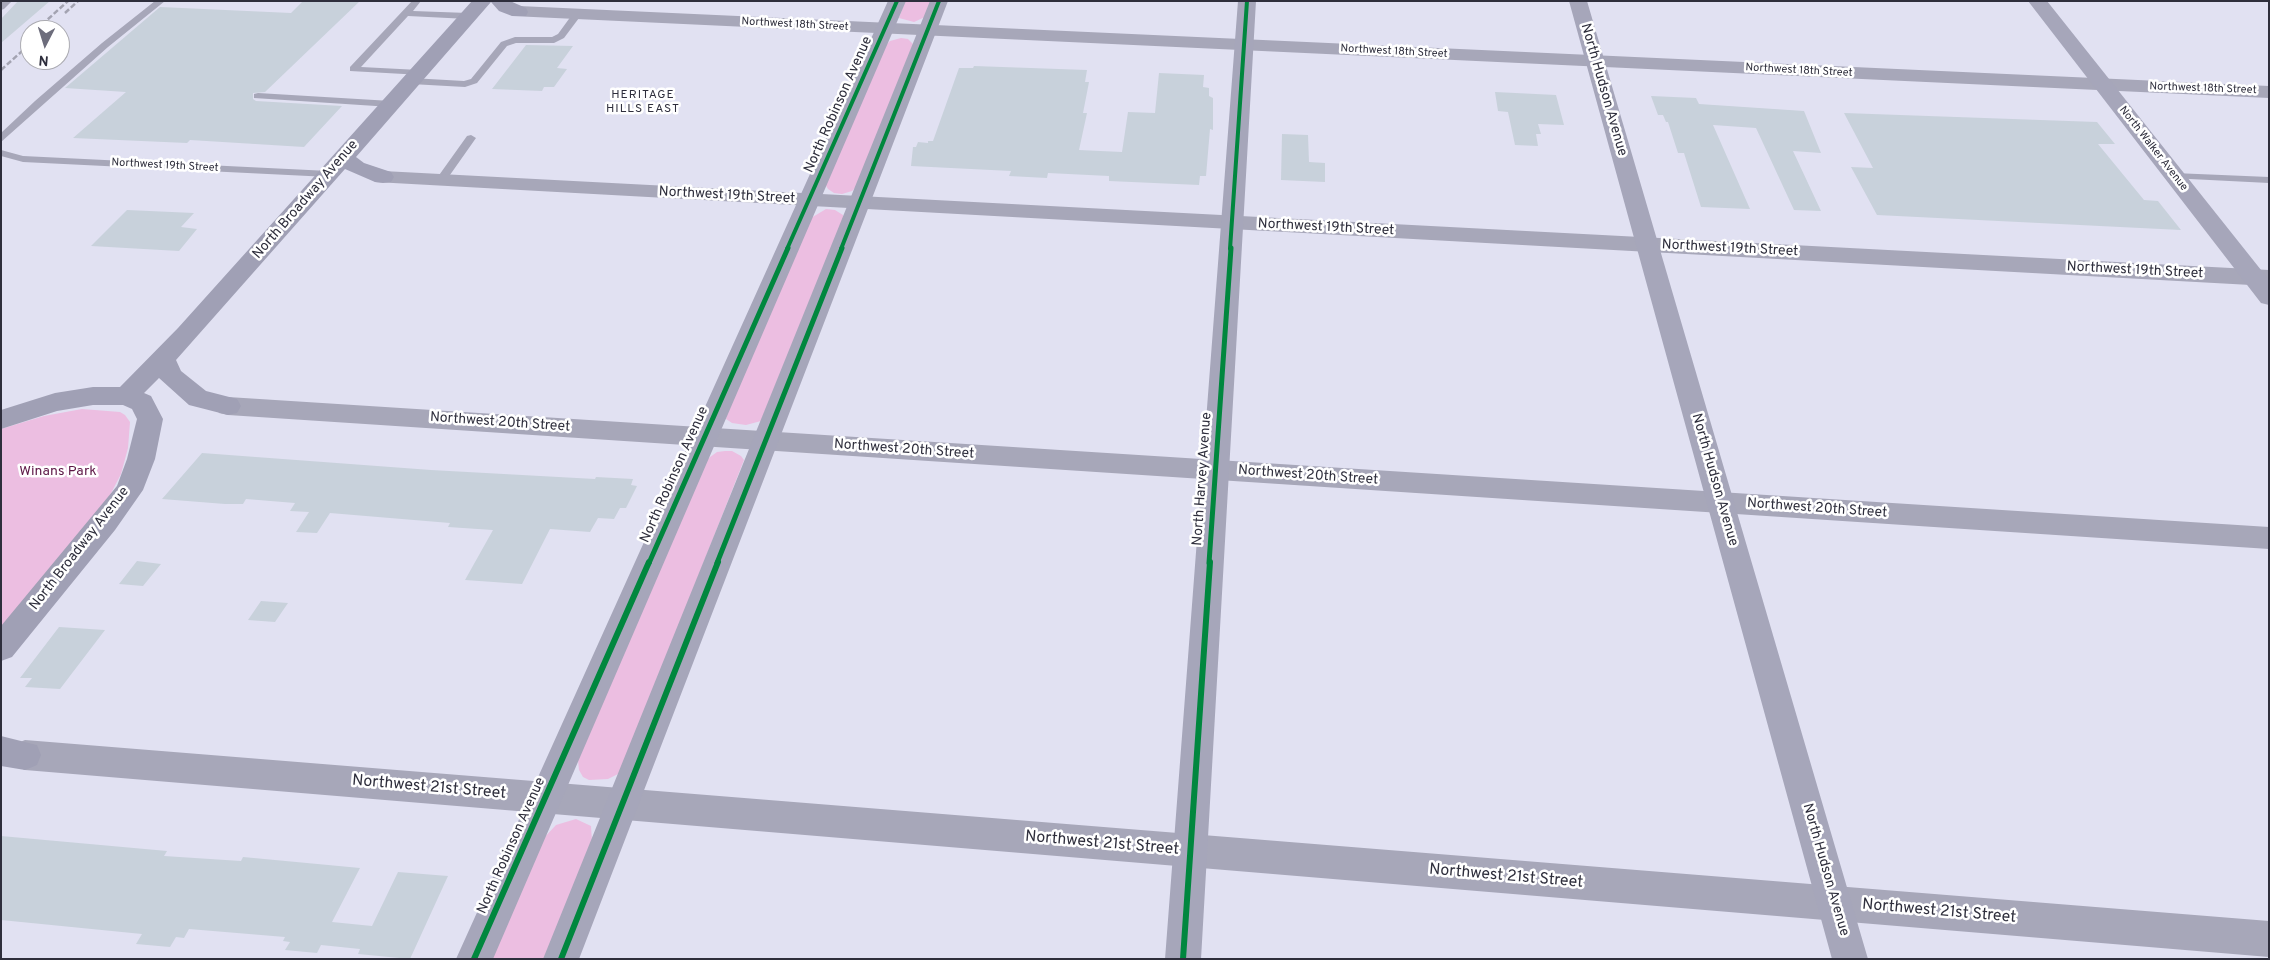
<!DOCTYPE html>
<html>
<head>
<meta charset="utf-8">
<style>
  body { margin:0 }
  #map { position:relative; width:2270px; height:960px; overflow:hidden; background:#e1e1f2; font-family:Overpass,sans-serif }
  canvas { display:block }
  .frame { position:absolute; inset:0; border:2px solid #2e2e3c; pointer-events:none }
  .north { position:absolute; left:20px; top:20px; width:50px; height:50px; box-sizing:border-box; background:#fff; border:1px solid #ababb1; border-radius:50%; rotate:185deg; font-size:14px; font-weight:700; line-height:20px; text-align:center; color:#2e2e3c }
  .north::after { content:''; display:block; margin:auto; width:18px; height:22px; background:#6d6d7c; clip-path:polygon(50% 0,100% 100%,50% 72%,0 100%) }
</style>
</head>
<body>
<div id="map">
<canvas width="2270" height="960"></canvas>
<div class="frame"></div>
<div class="north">N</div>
</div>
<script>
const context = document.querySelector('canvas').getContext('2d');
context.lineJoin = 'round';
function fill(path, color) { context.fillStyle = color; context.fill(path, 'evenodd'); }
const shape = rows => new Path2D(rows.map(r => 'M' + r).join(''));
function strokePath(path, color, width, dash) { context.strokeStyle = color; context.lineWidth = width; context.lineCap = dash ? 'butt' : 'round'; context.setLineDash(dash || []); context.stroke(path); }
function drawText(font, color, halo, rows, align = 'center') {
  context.font = font + ' Overpass,sans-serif'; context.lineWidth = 5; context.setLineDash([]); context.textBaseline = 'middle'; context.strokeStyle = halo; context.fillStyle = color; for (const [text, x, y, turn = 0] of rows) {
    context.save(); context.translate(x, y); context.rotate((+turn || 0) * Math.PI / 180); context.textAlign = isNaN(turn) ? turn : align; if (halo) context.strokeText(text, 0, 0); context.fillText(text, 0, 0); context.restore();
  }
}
fill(shape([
  [905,1,932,1,925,17,914,22,899,18],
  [901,38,908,39,913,44,857,186,852,191,842,194,834,193,828,189,825,184,886,45,890,41],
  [826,209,835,210,843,215,843,219,761,421,746,425,732,423,726,419,727,413,811,218],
  [82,409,120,412,125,415,130,422,128,448,121,474,107,501,1,631,1,429,44,416],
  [725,451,732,451,741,456,744,460,742,465,624,765,618,774,608,779,589,780,583,777,579,770,578,760,706,460,717,452],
  [576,819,591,826,592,841,545,959,491,959,542,840,556,825]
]), '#ecbee1');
fill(shape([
  [18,1,50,1,1,43,1,19],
  [303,1,360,1,265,92,253,93,253,99,256,101,342,106,304,147,190,140,187,143,73,138,126,92,65,88,160,7,291,13],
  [526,45,573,46,557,68,567,69,554,87,544,87,542,91,492,89],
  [974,66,1087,70,1085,82,1089,82,1083,113,1087,113,1079,150,1122,152,1128,112,1155,113,1159,73,1204,75,1203,87,1209,88,1209,96,1213,98,1213,130,1210,129,1206,176,1200,176,1199,185,1109,181,1109,176,1048,173,1047,178,1009,176,1011,171,911,166,913,147,916,147,918,142,928,143,928,141,933,141,959,68,973,68],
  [1495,92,1556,95,1564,125,1538,124,1541,134,1536,134,1538,146,1515,145,1508,112,1498,111],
  [1651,96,1696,98,1699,104,1804,111,1821,153,1793,151,1821,211,1794,210,1756,128,1713,125,1750,209,1701,207,1684,153,1678,153,1668,122,1666,122,1663,115,1658,115],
  [1844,113,2097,122,2115,144,2098,144,2144,200,2158,201,2181,230,1877,215,1851,167,1873,168],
  [1282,134,1308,135,1309,162,1325,163,1325,182,1281,180],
  [127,210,194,213,181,227,197,229,179,251,91,246],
  [202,453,431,470,595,479,596,477,633,479,631,485,637,486,626,508,620,508,614,519,598,518,590,532,550,529,522,584,465,580,493,530,448,527,450,523,330,513,317,533,296,532,309,512,290,511,295,503,246,499,243,504,225,504,162,499],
  [137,561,161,564,143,586,119,584],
  [261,601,288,603,275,622,248,620],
  [59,627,105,630,60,689,25,687,32,678,20,678],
  [1,836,167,851,164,856,241,861,243,857,360,868,332,922,372,926,398,872,448,876,410,959,358,954,360,949,321,945,317,953,285,950,290,942,283,941,285,937,189,929,184,938,176,937,170,947,136,944,142,934,1,920]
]), '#c8d1db');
fill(shape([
  [12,1,4,9,1,10,2,1,12,1],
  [155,1,165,1,108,47,1,142,1,133,35,101,102,43,155,1],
  [412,1,421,1,413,11,468,13,473,16,468,19,408,16,361,67,419,70,424,73,422,75,350,71,350,67,412,1],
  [577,11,582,14,564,38,554,43,516,43,507,46,477,83,465,87,411,84,406,81,411,78,464,81,471,79,501,42,515,37,552,37,558,34,574,12,577,11],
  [258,93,391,101,396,104,391,107,254,98,254,94,258,93],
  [471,135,476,138,445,182,437,182,437,178,467,136,471,135],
  [1,150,23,156,329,171,334,174,329,177,23,162,1,156,1,150],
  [2174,173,2269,177,2269,183,2170,178,2169,176,2174,173]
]), '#a7a7b9');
fill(shape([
  [519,6,2269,86,2269,98,512,16,510,12,512,8,519,6],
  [383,171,2269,270,2269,286,375,182,372,177,375,172,383,171],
  [228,397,2269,527,2269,549,228,415,219,413,215,406,219,399,228,397],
  [25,740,2269,921,2269,957,25,770,13,765,9,755,13,745,25,740]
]), '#a7a7b9');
fill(shape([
  [888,1,906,1,493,959,456,959,888,1],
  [930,1,948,1,579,959,543,959,930,1],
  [1238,1,1256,1,1201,959,1165,959,1238,1],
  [1569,1,1587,1,1868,959,1832,959,1569,1],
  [2028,1,2047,1,2269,280,2269,305,2261,303,2028,1]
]), '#a6a6ba');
fill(shape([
  [472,1,510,1,526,8,528,12,526,16,512,16,499,11,491,2,356,157,364,163,391,172,394,177,391,182,383,183,375,182,345,169,176,360,181,371,206,391,237,399,241,406,237,413,228,415,189,405,159,378,144,393,151,396,163,419,155,459,143,490,115,530,12,657,1,661,1,626,117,486,127,459,137,419,132,409,123,405,93,405,57,411,1,429,1,410,55,393,93,387,120,387,178,328,472,1],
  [1,736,37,745,41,755,37,765,25,770,1,766,1,736]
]), '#a0a0b5');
strokePath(shape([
  [65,13,78,1],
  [36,30,68,1],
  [1,70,30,44]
]), '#a3a3b1', 2.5, [5.5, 2.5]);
strokePath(shape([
  [787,249,897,1],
  [841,249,939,1],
  [1230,249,1247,1]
]), '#00873e', 4);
strokePath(shape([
  [649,563,788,248],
  [717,563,842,248],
  [1209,563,1231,248]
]), '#00873e', 5);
strokePath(shape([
  [474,959,649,562],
  [561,959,718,562],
  [1183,959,1210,562]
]), '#00873e', 6);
drawText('11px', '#2e2e3c', '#fff', [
  ["Northwest 18th Street",795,25,3],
  ["Northwest 18th Street",1394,52,3],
  ["Northwest 18th Street",1799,71,3],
  ["Northwest 18th Street",2203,89,2],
  ["North Walker Avenue",2153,149,52],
  ["Northwest 19th Street",165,166,3]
]);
context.letterSpacing = '1px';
drawText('12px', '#2e2e3c', '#fff', [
  ["HERITAGE",643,96],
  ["HILLS EAST",643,110]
]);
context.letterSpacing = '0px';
drawText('14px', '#2e2e3c', '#fff', [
  ["North Hudson Avenue",1603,90,74],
  ["North Robinson Avenue",839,105,-66],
  ["Northwest 19th Street",727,196,3],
  ["North Broadway Avenue",306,200,-49],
  ["Northwest 19th Street",1326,228,3],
  ["Northwest 19th Street",1730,249,3],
  ["Northwest 19th Street",2135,271,3],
  ["Northwest 20th Street",500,423,4],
  ["Northwest 20th Street",904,450,4],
  ["North Robinson Avenue",675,475,-66],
  ["Northwest 20th Street",1308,476,4],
  ["North Harvey Avenue",1203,479,-86],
  ["North Hudson Avenue",1714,480,74],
  ["Northwest 20th Street",1817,509,4],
  ["North Broadway Avenue",80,549,-52],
  ["North Robinson Avenue",512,846,-66],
  ["North Hudson Avenue",1825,870,74]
]);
drawText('14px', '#5d1746', '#fff', [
  ["Winans Park",58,472]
]);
drawText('16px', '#2e2e3c', '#fff', [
  ["Northwest 21st Street",429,788,5],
  ["Northwest 21st Street",1102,844,5],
  ["Northwest 21st Street",1506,877,5],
  ["Northwest 21st Street",1939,912,5]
]);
</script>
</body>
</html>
